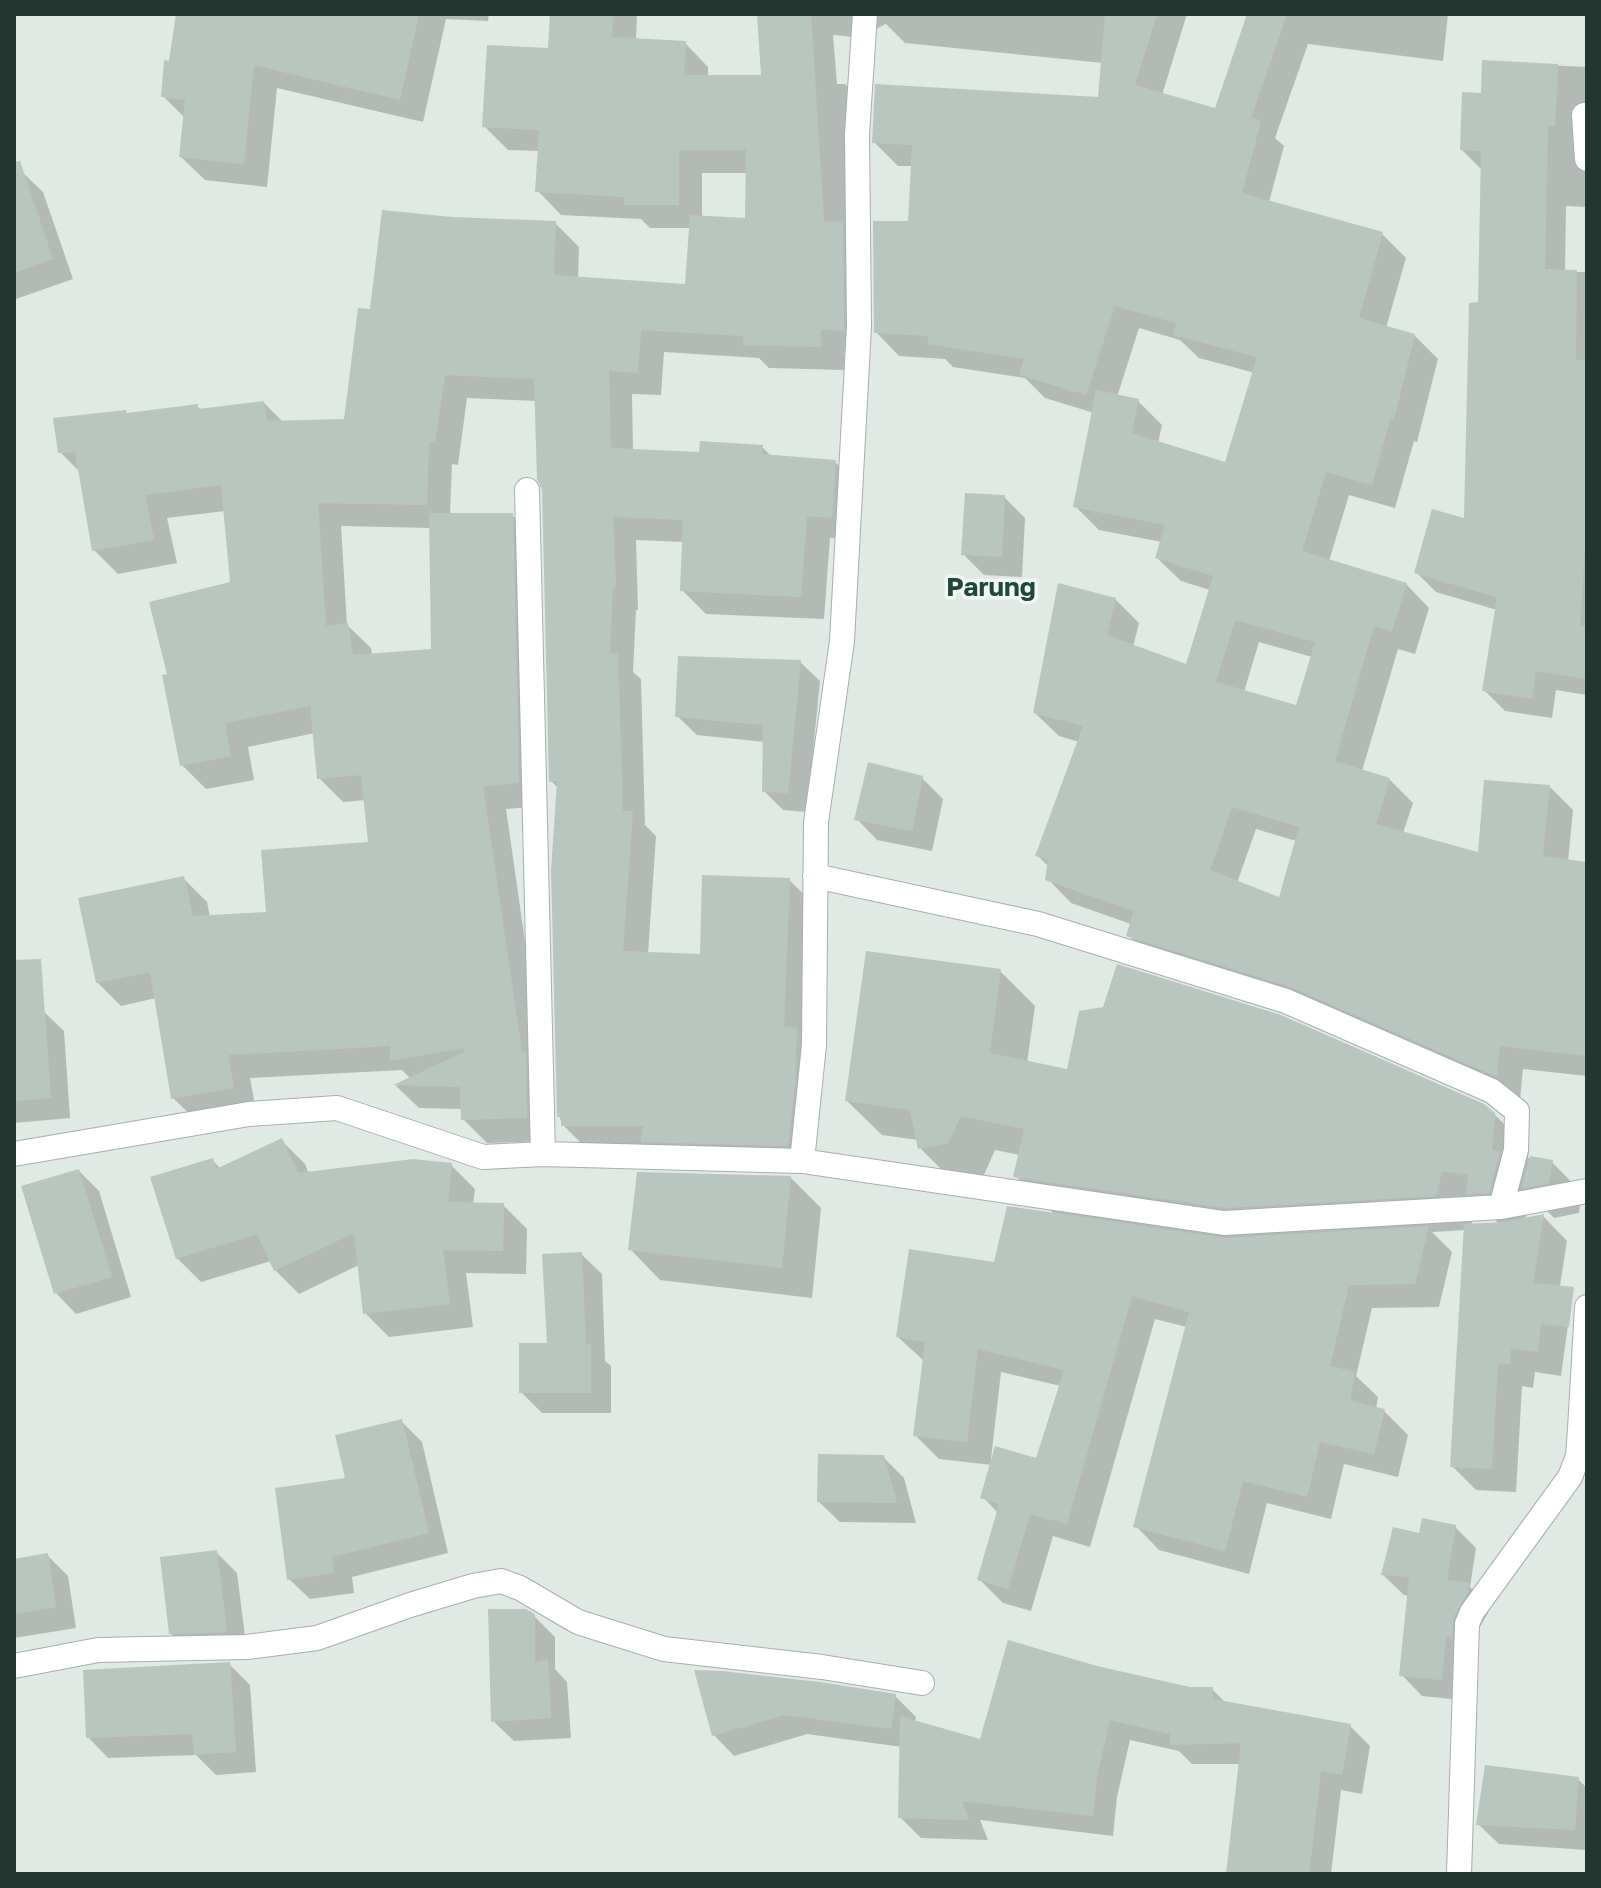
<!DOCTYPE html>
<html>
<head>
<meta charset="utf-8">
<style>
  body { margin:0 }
  #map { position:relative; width:1601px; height:1888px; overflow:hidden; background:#e0e9e4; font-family:"Golos Text",sans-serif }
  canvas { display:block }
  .frame { position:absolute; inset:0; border:16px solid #233730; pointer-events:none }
</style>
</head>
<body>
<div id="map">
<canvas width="1601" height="1888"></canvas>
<div class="frame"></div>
</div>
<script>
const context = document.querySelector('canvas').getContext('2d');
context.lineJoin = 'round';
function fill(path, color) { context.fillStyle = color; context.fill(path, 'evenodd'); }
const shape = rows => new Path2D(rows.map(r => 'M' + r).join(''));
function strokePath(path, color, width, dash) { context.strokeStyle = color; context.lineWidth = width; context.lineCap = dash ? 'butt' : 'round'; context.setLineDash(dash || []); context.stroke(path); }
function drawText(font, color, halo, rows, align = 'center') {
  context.font = font + ' "Golos Text",sans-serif'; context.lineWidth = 7; context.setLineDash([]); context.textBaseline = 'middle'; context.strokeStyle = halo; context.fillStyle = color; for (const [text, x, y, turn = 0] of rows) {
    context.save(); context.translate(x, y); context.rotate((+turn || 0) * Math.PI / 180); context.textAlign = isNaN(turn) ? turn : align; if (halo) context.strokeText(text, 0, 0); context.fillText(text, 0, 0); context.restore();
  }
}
fill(shape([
  [178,14,489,14,488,21,446,19,423,122,277,88,267,187,205,180,181,157,185,118,163,96],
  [552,14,637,14,636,40,685,43,708,67,708,77,763,77,759,14,1187,14,1162,95,1216,110,1249,14,1448,14,1443,61,1308,44,1275,138,1284,146,1269,202,1382,234,1406,258,1386,328,1414,335,1438,359,1417,442,1414,441,1395,508,1349,495,1329,561,1406,584,1429,608,1415,654,1398,649,1362,771,1389,779,1413,803,1403,833,1480,855,1550,787,1573,810,1568,862,1587,864,1587,1076,1523,1069,1520,1099,1152,959,1128,935,1131,924,1071,903,1048,879,1049,867,1037,855,1079,742,1059,736,1035,713,1115,599,1139,623,1133,647,1187,667,1210,590,1181,581,1157,558,1162,542,1099,530,1075,506,1094,413,1045,398,1025,378,953,367,945,359,899,356,876,332,910,223,913,166,898,166,874,142,1100,99,1103,63,905,43,886,24,876,29,873,39,833,35,837,84,845,84,868,108,867,353,844,352,844,370,769,368,759,358,664,352,661,395,632,394,633,451,701,454,762,447,772,457,835,462,859,485,855,540,830,538,824,619,706,614,682,590,684,542,636,540,638,610,636,610,633,672,641,679,645,825,656,836,648,954,702,956,789,880,813,903,812,1168,587,1149,563,1125,559,1116,558,788,551,781,544,489,537,401,467,398,458,465,452,464,450,515,512,515,535,538,542,806,506,809,544,1074,550,1141,487,1143,463,1119,463,1109,419,1108,396,1086,411,1079,402,1070,250,1078,256,1111,197,1121,173,1098,156,998,121,1006,97,982,184,879,207,902,210,917,268,914,371,844,366,800,343,802,319,778,315,733,248,747,254,780,206,789,182,765,169,676,232,584,225,511,167,518,177,563,118,574,94,550,81,473,60,452,128,415,197,406,202,411,264,403,283,422,346,421,372,311,452,219,555,223,579,247,578,279,687,286,691,228,650,228,641,219,561,215,538,191,540,151,508,150,484,126,550,50],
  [702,173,748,173,747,220,702,218],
  [1139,328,1180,340,1199,358,1255,373,1226,464,1158,443,1162,425,1138,401,1117,397],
  [341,526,431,528,433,651,372,655,371,648,347,625],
  [1259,642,1312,657,1297,708,1244,692],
  [1256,829,1296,841,1280,900,1237,883],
  [1484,62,1587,67,1587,207,1566,206,1565,272,1587,272,1587,695,1556,690,1552,718,1505,711,1485,691,1497,610,1436,592,1416,572,1465,521,1480,304,1483,171,1462,150,1483,95],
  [22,172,43,192,73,279,16,299,14,297,14,175],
  [1004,497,1025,518,1022,577,984,575,963,554],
  [800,662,820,681,807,812,783,810,764,791,765,742,697,735,677,716],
  [922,778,943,799,932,851,877,840,857,819],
  [1000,971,1035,1006,1027,1063,1068,1072,1494,1114,1529,1149,1528,1158,1552,1162,1582,1193,1579,1213,1554,1218,1532,1195,1525,1220,1543,1216,1567,1241,1558,1298,1570,1310,1561,1376,1535,1372,1533,1388,1522,1386,1516,1492,1476,1490,1452,1466,1466,1230,1432,1232,1452,1252,1439,1307,1372,1308,1356,1376,1378,1397,1376,1409,1384,1411,1408,1435,1398,1477,1344,1464,1331,1519,1267,1503,1249,1574,1159,1550,1136,1526,1187,1327,1155,1319,1090,1547,1053,1536,1031,1611,1003,1603,979,1579,998,1513,983,1497,992,1465,939,1459,915,1435,924,1361,898,1337,995,1265,1055,1215,1016,1176,1020,1155,995,1150,983,1177,955,1183,920,1148,918,1140,882,1135,847,1101],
  [1476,1204,1480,1205,1499,1224,1471,1226],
  [1001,1372,1061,1386,1038,1460,991,1459],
  [43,1011,64,1031,70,1118,14,1123,14,1013],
  [281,1140,305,1164,309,1174,451,1165,475,1189,473,1204,503,1205,527,1229,526,1274,466,1273,473,1327,389,1337,365,1313,359,1265,299,1294,275,1270,271,1261,201,1282,177,1258,212,1160,221,1169],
  [79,1171,99,1191,131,1297,76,1314,56,1293],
  [791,1178,821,1208,812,1298,660,1280,630,1249],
  [581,1254,602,1274,605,1361,611,1366,611,1413,542,1413,521,1392,549,1345],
  [401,1421,422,1442,448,1553,352,1577,354,1593,310,1599,289,1579,348,1480],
  [883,1457,904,1478,916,1523,840,1522,819,1502],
  [1455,1527,1476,1548,1470,1587,1489,1606,1488,1613,1473,1639,1462,1700,1422,1696,1402,1675,1409,1596,1404,1595,1383,1575,1420,1535],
  [216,1552,237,1573,247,1652,191,1653,170,1633],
  [47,1555,68,1576,76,1628,14,1638,14,1561],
  [534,1616,555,1637,555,1669,567,1682,571,1738,514,1741,493,1721],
  [229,1664,250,1685,256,1772,216,1775,196,1755,108,1758,88,1737],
  [1096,1668,1190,1689,1212,1689,1226,1703,1350,1726,1370,1746,1362,1794,1341,1790,1331,1874,1229,1874,1241,1764,1192,1764,1179,1751,1130,1740,1117,1797,1113,1836,980,1820,988,1840,921,1838,900,1817,902,1747,807,1734,734,1756,714,1735,696,1672,895,1696,916,1717,915,1722,981,1742],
  [1578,1779,1587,1788,1587,1850,1499,1844,1478,1824]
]), '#0003');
fill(shape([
  [176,14,419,14,400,100,254,65,244,164,179,157,185,100,161,97,164,60,169,61],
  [550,14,613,14,612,37,686,41,684,75,761,75,757,14,811,14,824,222,843,221,844,331,821,329,821,347,743,345,743,336,641,330,638,373,609,371,611,448,699,452,700,441,763,445,762,454,836,460,832,518,807,516,801,597,680,591,683,520,613,517,616,587,613,587,610,653,618,654,623,811,633,811,623,951,700,954,702,875,790,878,784,1026,797,1028,795,1085,788,1146,641,1142,643,1126,561,1126,561,1117,557,1117,551,870,557,781,549,782,542,490,537,479,534,379,445,375,435,443,429,442,427,505,318,503,326,626,348,623,353,655,431,649,429,513,513,513,519,783,483,786,522,1052,526,1052,527,1118,461,1120,460,1087,393,1085,464,1052,463,1048,390,1061,390,1046,228,1055,234,1088,171,1099,150,972,96,983,78,898,184,876,193,916,266,912,261,850,368,842,361,775,317,779,310,706,225,723,231,756,180,766,162,675,167,674,149,602,230,582,221,485,145,495,154,540,92,551,75,452,58,453,53,418,126,410,127,413,198,404,198,409,264,401,267,421,344,419,358,308,370,309,382,210,452,217,556,221,554,275,685,284,690,215,745,218,746,150,679,150,679,205,624,205,624,197,535,192,539,130,482,127,487,45,548,48],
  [1105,14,1157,14,1135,85,1215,108,1247,14,1287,14,1251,118,1261,121,1242,193,1383,232,1359,318,1415,334,1394,420,1390,419,1372,485,1326,472,1302,551,1407,583,1392,631,1374,626,1335,761,1390,778,1376,824,1478,852,1484,780,1550,785,1543,856,1587,862,1587,1056,1500,1046,1497,1077,1291,987,1126,936,1134,911,1045,880,1048,859,1035,856,1083,726,1033,713,1058,583,1116,598,1107,635,1186,664,1213,576,1155,558,1165,525,1073,507,1096,390,1139,399,1132,433,1225,462,1257,357,1173,335,1176,323,1115,306,1086,395,1019,375,1024,359,927,344,929,336,874,333,873,221,908,221,912,145,872,143,875,84,1098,97],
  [1235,620,1315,642,1296,705,1216,682],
  [1232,807,1299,827,1279,897,1210,870],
  [1482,60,1558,64,1555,126,1548,126,1545,269,1577,270,1576,360,1587,360,1587,514,1580,625,1587,626,1587,679,1536,671,1532,699,1482,691,1497,597,1414,573,1432,509,1464,518,1469,303,1478,302,1481,151,1460,150,1462,92,1481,93],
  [20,161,53,259,14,273,14,162],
  [965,493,1005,495,1002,557,961,555],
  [678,656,801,660,788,793,762,792,763,725,675,717],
  [868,762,923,776,912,831,854,820],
  [866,951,1001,969,990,1053,1067,1069,1079,1011,1103,1007,1117,964,1281,1015,1484,1104,1495,1113,1492,1150,1500,1152,1489,1193,1466,1194,1468,1175,1442,1171,1436,1196,1225,1208,1013,1177,1024,1129,961,1116,948,1143,918,1149,910,1110,845,1101],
  [41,959,51,1098,14,1101,14,960],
  [282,1138,298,1173,413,1159,452,1163,448,1202,504,1203,503,1251,443,1250,450,1304,363,1314,354,1233,274,1271,257,1234,176,1259,150,1177,213,1158,216,1169],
  [1530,1156,1553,1160,1549,1183,1522,1188],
  [79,1169,112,1277,54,1294,21,1186],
  [637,1172,791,1176,782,1268,628,1250],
  [1007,1206,1225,1238,1429,1226,1415,1284,1349,1285,1330,1366,1355,1372,1350,1401,1385,1409,1374,1454,1320,1442,1307,1497,1243,1481,1225,1551,1133,1527,1189,1312,1132,1296,1067,1524,1030,1514,1008,1589,977,1580,999,1504,980,1498,995,1446,1036,1458,1064,1370,978,1349,967,1442,913,1436,925,1342,896,1337,909,1249,994,1262],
  [1544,1214,1533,1283,1574,1287,1569,1327,1541,1324,1538,1352,1511,1348,1510,1364,1498,1363,1492,1469,1450,1467,1464,1224,1504,1222],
  [582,1252,586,1344,591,1344,591,1393,519,1393,519,1343,547,1343,542,1254],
  [402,1419,429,1533,332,1557,334,1573,287,1580,275,1488,345,1478,335,1435],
  [818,1454,884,1455,897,1503,817,1502],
  [1422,1518,1456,1525,1447,1580,1469,1583,1468,1592,1453,1618,1452,1637,1446,1636,1442,1680,1399,1676,1409,1577,1381,1575,1393,1527,1419,1533],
  [217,1550,227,1632,169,1634,160,1557],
  [48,1553,56,1607,14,1614,14,1559],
  [488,1609,526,1609,535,1614,535,1662,548,1659,551,1718,491,1722],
  [1008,1640,1097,1666,1190,1687,1213,1687,1213,1699,1351,1724,1342,1775,1321,1771,1309,1874,1226,1874,1241,1743,1170,1745,1170,1734,1110,1720,1097,1776,1093,1816,962,1801,969,1820,898,1818,900,1716,980,1739],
  [230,1662,236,1752,194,1755,192,1734,86,1738,83,1670],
  [694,1670,722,1671,820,1682,896,1694,891,1729,785,1715,712,1736],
  [1485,1765,1579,1777,1575,1830,1476,1825]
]), '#b9c6c0');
const minor = shape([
  [1584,115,1587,159],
  [527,490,543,1154],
  [815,876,1038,924,1286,1001,1492,1091,1517,1111,1516,1150,1501,1207],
  [14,1154,249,1114,337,1108,483,1157,543,1154,802,1161,1224,1223,1501,1207,1587,1191],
  [802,1161,814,1045,816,822,842,641,859,326,857,134,865,14],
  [14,1666,98,1650,247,1647,317,1638,410,1605,473,1586,501,1581,520,1588,578,1622,664,1649,822,1667,922,1683],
  [1459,1874,1467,1624,1472,1612,1570,1477,1578,1456,1580,1429,1587,1307]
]);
strokePath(minor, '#a4b0aa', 26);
strokePath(minor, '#fff', 24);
drawText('bold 26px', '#21473a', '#f0f6f2', [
  ["Parung",991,588]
]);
</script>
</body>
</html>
